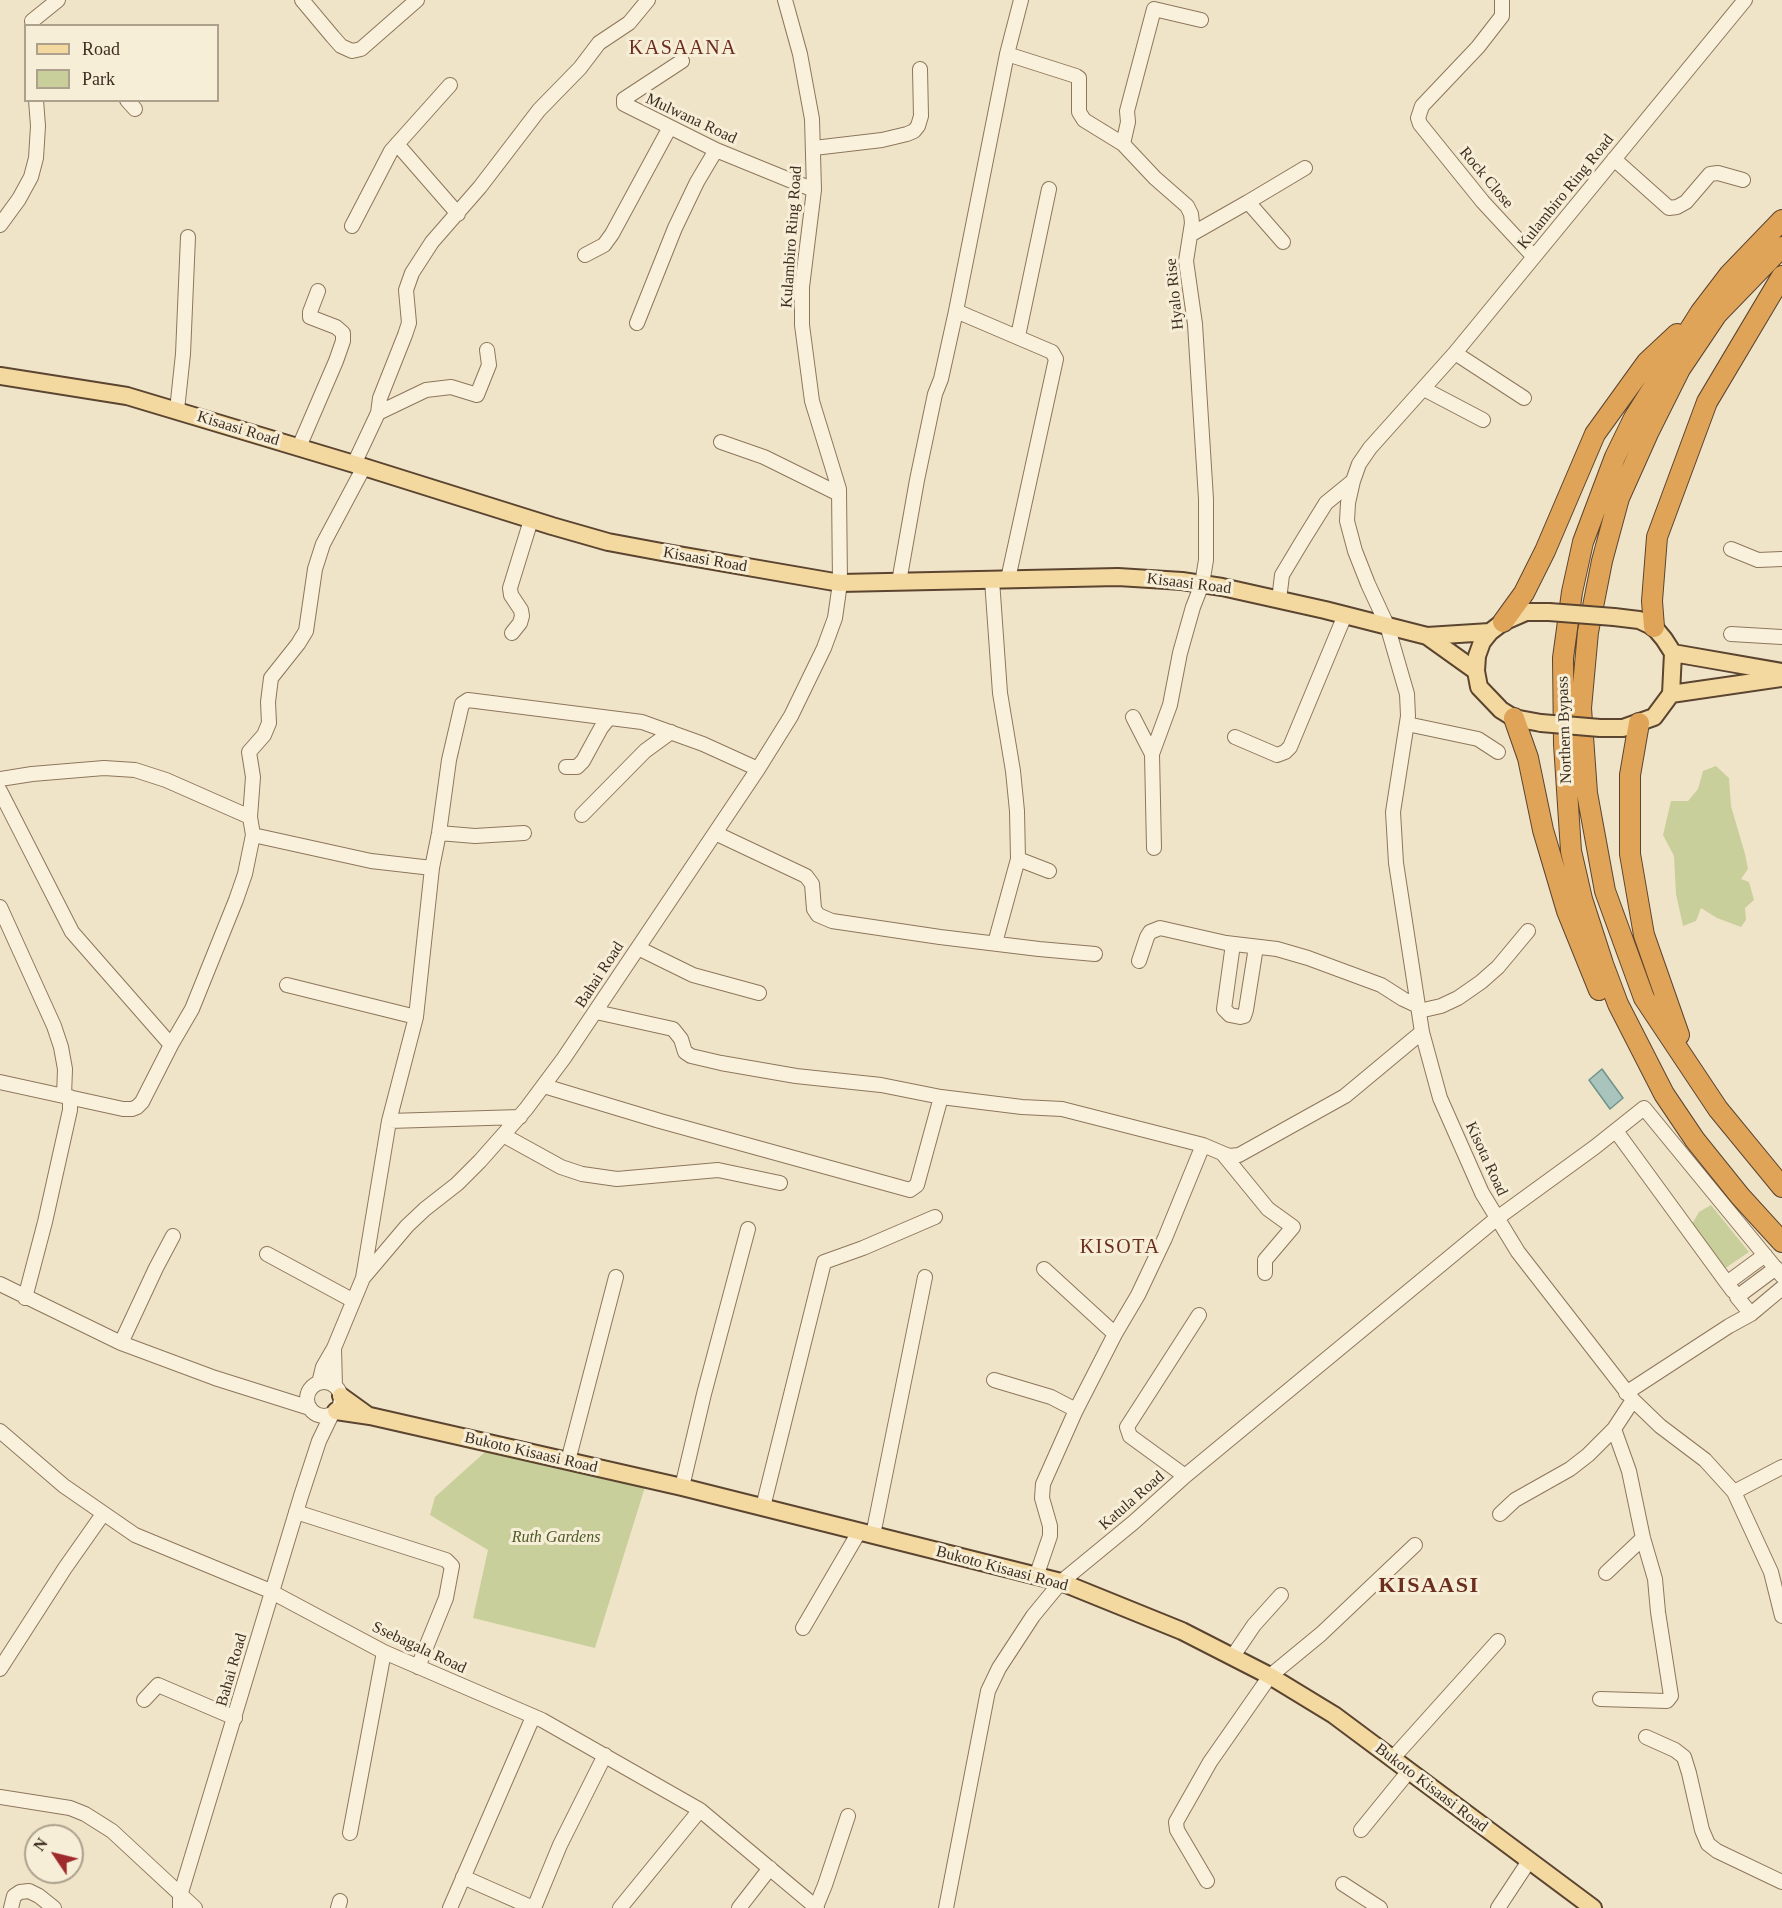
<!DOCTYPE html>
<html>
<head>
<meta charset="utf-8">
<style>
  body { margin:0 }
  #map { position:relative; width:1782px; height:1908px; overflow:hidden; background:#f0e4c8; font-family:"Times New Roman",serif }
  canvas { display:block }
  .legend { position:absolute; left:24px; top:24px; width:195px; height:78px; box-sizing:border-box; background:#f7eed8; border:2px solid #ada18e; margin:0; padding:8px 10px; list-style:none; font-size:18px; color:#3d2e20 }
  .legend li { display:flex; align-items:center; gap:12px; height:30px }
  .legend b { width:30px; border:2px solid #ada18e }
  .north { position:absolute; left:24px; top:1824px; width:60px; height:60px; box-sizing:border-box; background:#f7eed8; border:2px solid #ada18e; border-radius:50%; rotate:305deg; font-size:16px; font-weight:700; line-height:24px; text-align:center; color:#3d2e20 }
  .north::after { content:''; display:block; margin:auto; width:21px; height:27px; background:#9e2a2b; clip-path:polygon(50% 0,100% 100%,50% 72%,0 100%) }
</style>
</head>
<body>
<div id="map">
<canvas width="1782" height="1908"></canvas>
<ul class="legend">
<li><b style="height:8px;background:#f3d9a0"></b>Road</li>
<li><b style="height:16px;background:#c9cf9b"></b>Park</li>
</ul>
<div class="north">N</div>
</div>
<script>
const context = document.querySelector('canvas').getContext('2d');
context.lineJoin = 'round';
function fill(path, color) { context.fillStyle = color; context.fill(path, 'evenodd'); }
const shape = rows => new Path2D(rows.map(r => 'M' + r).join(''));
function strokePath(path, color, width, dash) { context.strokeStyle = color; context.lineWidth = width; context.lineCap = dash ? 'butt' : 'round'; context.setLineDash(dash || []); context.stroke(path); }
function drawText(font, color, halo, rows, align = 'center') {
  context.font = font + ' "Times New Roman",serif'; context.lineWidth = 6; context.setLineDash([]); context.textBaseline = 'middle'; context.strokeStyle = halo; context.fillStyle = color; for (const [text, x, y, turn = 0] of rows) {
    context.save(); context.translate(x, y); context.rotate((+turn || 0) * Math.PI / 180); context.textAlign = isNaN(turn) ? turn : align; if (halo) context.strokeText(text, 0, 0); context.fillText(text, 0, 0); context.restore();
  }
}
fill(shape([
  [1716,766,1729,778,1731,806,1745,854,1748,869,1741,879,1749,882,1754,900,1745,908,1746,920,1741,927,1717,918,1701,908,1696,921,1683,926,1676,894,1674,856,1663,835,1671,801,1688,801,1698,789,1703,771],
  [1711,1205,1749,1252,1724,1269,1692,1224,1699,1212],
  [485,1452,645,1487,595,1648,473,1618,488,1550,430,1515,435,1497]
]), '#c9cf9b');
const water = shape([
  [1602,1069,1623,1098,1610,1109,1589,1080,1602,1069]
]);
fill(water, '#a9c4bc');
strokePath(water, '#6f938a', 1.5);
const minor = shape([
  [302,0,333,37,341,46,352,51,361,49,417,0],
  [1502,0,1502,16,1478,47,1422,106,1418,118,1420,124,1483,202,1534,257],
  [1745,0,1455,353,1370,448,1359,464,1353,481,1348,503,1347,521,1355,551,1368,584,1387,625,1407,694,1408,716,1393,812,1396,863,1422,1032,1440,1098,1482,1193,1518,1252,1633,1400,1660,1426,1705,1460,1734,1492,1771,1572,1782,1616],
  [33,26,32,21,58,0],
  [1007,54,1076,76,1079,78,1079,112,1084,120,1123,144,1155,178,1187,206,1191,214,1192,223,1186,261,1195,324,1206,499,1206,560,1202,584,1193,607,1180,653,1170,705,1152,754,1154,848],
  [682,61,624,99,624,104,716,150,814,190],
  [127,100,135,109],
  [397,144,458,214],
  [1123,144,1128,122,1127,111,1154,9,1201,20],
  [814,148,882,140,907,134,914,131,918,126,921,116,920,69],
  [1614,159,1669,208,1677,207,1686,202,1710,174,1718,173,1743,180],
  [1248,202,1305,168],
  [0,225,19,199,31,177,36,158,38,126,36,100],
  [352,226,391,151,450,85],
  [1190,235,1248,202,1283,242],
  [585,255,604,245,612,234,670,127],
  [956,311,1052,352,1056,359,1008,579],
  [637,323,675,228,697,182,716,150],
  [1018,336,1049,189],
  [1455,353,1524,398],
  [1424,389,1483,420],
  [177,410,183,354,188,237],
  [378,413,426,390,451,387,477,395,489,365,487,350],
  [721,442,764,457,839,494],
  [299,447,336,361,343,341,343,333,336,327,310,317,310,312,318,291],
  [354,464,378,413,380,398,405,335,409,323,406,290,412,273,432,242,480,187,539,110,580,68,599,43,629,23,648,0],
  [364,467,323,544,315,569,306,631,298,644,271,678,268,702,269,723,264,735,249,752,253,777,250,817,253,835,371,861,432,868],
  [1731,549,1758,560,1782,559],
  [992,580,1000,693,1013,771,1017,811,1018,859,1049,871],
  [899,582,917,480,935,394,941,379,956,311,1007,54,1021,0],
  [1279,600,1282,575,1303,540,1326,503,1353,481],
  [512,633,520,623,522,616,521,610,511,595,510,588,531,520],
  [1731,634,1782,637],
  [1133,717,1152,754],
  [1407,724,1478,739,1498,752],
  [1235,737,1277,755,1285,752,1290,747,1345,615],
  [566,767,577,767,583,761,601,728,609,718],
  [0,779,32,774,104,768,135,770,166,780,250,817],
  [0,791,72,932,171,1045],
  [582,815,645,751,671,732],
  [439,833,475,836,524,833],
  [715,833,806,876,812,884,814,909,818,915,832,921,940,937,1039,949,1095,954],
  [0,907,54,1026,61,1047,65,1069,64,1096],
  [995,943,1018,859],
  [1233,944,1224,1009,1230,1015,1240,1017,1244,1016,1246,1010,1256,947],
  [638,948,693,975,759,993],
  [1139,961,1147,937,1150,932,1160,928,1226,943,1277,949,1308,958,1381,985,1403,999,1418,1006],
  [287,985,416,1017],
  [1419,1011,1441,1006,1458,998,1481,982,1498,967,1528,931],
  [596,1012,673,1029,681,1039,685,1052,691,1056,721,1063,796,1076,881,1085,941,1097,1022,1107,1062,1109,1203,1145,1229,1156,1239,1155,1345,1096,1422,1032],
  [0,1082,123,1109,132,1109,137,1107,142,1102,171,1045,192,1009,236,900,245,874,253,835],
  [544,1086,660,1121,910,1190,917,1185,941,1097],
  [389,1121,520,1117],
  [1616,1131,1727,1283],
  [503,1135,561,1167,582,1174,617,1179,718,1170,780,1183],
  [1223,1154,1268,1209,1293,1227,1265,1260,1265,1273],
  [267,1254,352,1300],
  [1044,1269,1115,1334],
  [363,1278,389,1121,416,1017,432,868,439,833,449,760,462,704,468,700,642,722,703,744,758,769],
  [0,1284,121,1343,215,1378,310,1408],
  [1733,1291,1727,1283,1765,1255],
  [25,1298,45,1222,70,1110,70,1097],
  [1751,1314,1737,1297,1776,1268],
  [121,1343,156,1268,173,1236],
  [334,1348,335,1386],
  [994,1380,1051,1397,1076,1410],
  '307 1399a17 17 0 1 1 34 0a17 17 0 1 1-34 0Z',
  [319,1383,323,1367,334,1348,363,1278,407,1226,425,1209,457,1184,480,1161,526,1109,564,1058,758,769,791,716,824,648,835,618,840,583,839,489,812,401,802,325,802,287,814,190,812,119,800,54,785,0],
  [1626,1393,1729,1326,1751,1314,1782,1288],
  [0,1431,64,1486,135,1535,268,1590,384,1652,542,1720,700,1810,817,1908],
  [568,1461,616,1277],
  [1185,1476,1130,1436,1127,1427,1199,1315],
  [682,1487,704,1394,748,1229],
  [1734,1492,1782,1467],
  [763,1507,824,1262,863,1248,935,1217],
  [296,1512,446,1560,452,1566,446,1598,418,1667],
  [1500,1514,1515,1500,1570,1469,1588,1455,1614,1429,1633,1400],
  [873,1535,925,1277],
  [1606,1573,1643,1538],
  [1037,1574,1050,1536,1050,1526,1042,1498,1043,1484,1076,1410,1115,1334,1138,1295,1165,1238,1203,1145],
  [803,1628,859,1532],
  [1233,1656,1254,1625,1281,1595],
  [0,1669,65,1568,103,1514],
  [1600,1699,1667,1701,1671,1696,1658,1612,1655,1579,1643,1538,1629,1471,1614,1429],
  [144,1700,158,1685,235,1718],
  [1646,1737,1675,1750,1684,1757,1689,1773,1702,1830,1708,1844,1717,1851,1782,1882],
  [1392,1759,1498,1641],
  [0,1797,70,1808,85,1814,112,1831,195,1908],
  [1361,1830,1409,1771],
  [350,1833,384,1652],
  [463,1877,533,1908],
  [1207,1881,1177,1830,1176,1822,1210,1762,1270,1676,1321,1634,1415,1545],
  [1343,1884,1380,1908],
  [816,1907,825,1885,848,1816],
  [11,1908,14,1896,20,1892,29,1891,39,1896,54,1908],
  [180,1908,180,1896,301,1496,319,1441,332,1414],
  [338,1908,340,1901],
  [450,1908,533,1717],
  [534,1908,560,1845,605,1755],
  [620,1908,700,1810],
  [739,1908,770,1868],
  [946,1908,988,1691,999,1668,1033,1616,1061,1582,1134,1522,1185,1476,1496,1219,1595,1147,1644,1108,1782,1276],
  [1498,1908,1529,1861]
]);
const major = shape([
  [0,376,127,396,364,467,552,526,608,542,667,553,840,583,1118,577,1182,581,1222,587,1325,610,1427,636,1490,632],
  [1427,636,1476,671],
  [1673,653,1782,672],
  [1671,694,1782,678],
  [1541,723,1514,718,1501,710,1479,687,1476,671,1477,656,1482,642,1490,632,1503,622,1526,612,1549,612],
  [1600,728,1623,728,1654,717,1671,694,1673,653,1664,639,1654,627,1639,620,1614,617],
  [341,1396,366,1414],
  [336,1411,370,1416,682,1487,1061,1582,1182,1631,1270,1676,1334,1715,1593,1908]
]);
const highway = shape([
  [1782,220,1729,275,1700,313,1634,418,1615,457,1583,542,1572,592,1563,658,1564,744,1571,851,1582,899,1603,964,1618,1004,1664,1094,1695,1140,1740,1196,1782,1242],
  [1782,247,1717,314,1680,369,1649,431,1619,498,1602,561,1588,632,1581,708,1587,793,1605,891,1644,998,1718,1109,1782,1187],
  [1503,622,1524,593,1545,551,1595,434,1647,362,1677,334],
  [1654,627,1652,601,1657,537,1707,402,1782,276],
  [1514,718,1528,758,1543,830,1567,911,1599,990],
  [1639,723,1630,775,1630,854,1644,935,1679,1035]
]);
strokePath(minor, '#8d765c', 16);
strokePath(major, '#5b4430', 20);
strokePath(highway, '#5b4430', 22);
strokePath(minor, '#faf1dc', 14);
strokePath(major, '#f3d9a0', 16);
strokePath(highway, '#e0a458', 20);
const majorBridge = shape([
  [1549,612,1614,617],
  [1541,723,1600,728]
]);
strokePath(majorBridge, '#5b4430', 20, []);
strokePath(majorBridge, '#f3d9a0', 16);
drawText('16px', '#3d2e20', '#f7eed8', [
  ["Mulwana Road",691,119,25],
  ["Rock Close",1486,178,50],
  ["Kulambiro Ring Road",1566,192,-51],
  ["Kulambiro Ring Road",792,237,-86],
  ["Hyalo Rise",1175,294,-96],
  ["Kisaasi Road",238,429,17],
  ["Kisaasi Road",705,560,10],
  ["Kisaasi Road",1189,584,7],
  ["Northern Bypass",1565,730,-92],
  ["Bahai Road",600,975,-57],
  ["Kisota Road",1486,1159,65],
  ["Bukoto Kisaasi Road",531,1453,13],
  ["Katula Road",1132,1501,-41],
  ["Bukoto Kisaasi Road",1002,1569,15],
  ["Ssebagala Road",419,1648,25],
  ["Bahai Road",232,1670,-74],
  ["Bukoto Kisaasi Road",1431,1788,37]
]);
drawText('italic 16px', '#4d5a26', '#f7eed8', [
  ["Ruth Gardens",556,1538]
]);
context.letterSpacing = '1.5px';
drawText('20px', '#6b2e1e', '#f7eed8', [
  ["KASAANA",683,49],
  ["KISOTA",1120,1248]
]);
context.letterSpacing = '0px';
context.letterSpacing = '1.5px';
drawText('bold 22px', '#6b2e1e', '#f7eed8', [
  ["KISAASI",1429,1586]
]);
context.letterSpacing = '0px';
</script>
</body>
</html>
